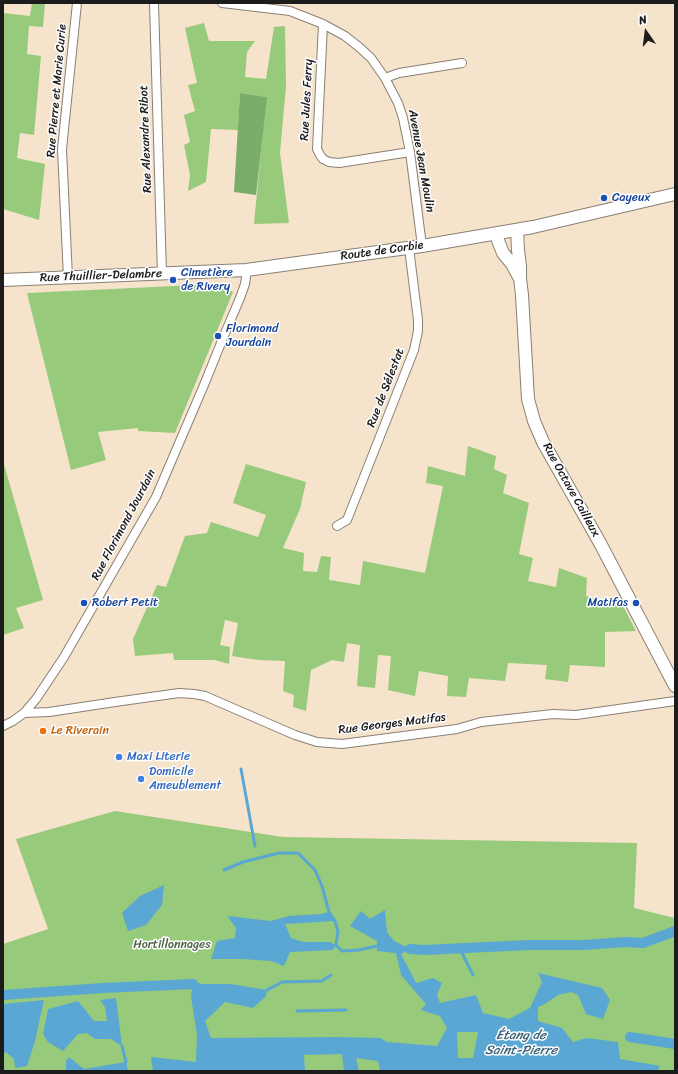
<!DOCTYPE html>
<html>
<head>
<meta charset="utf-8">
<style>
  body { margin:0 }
  #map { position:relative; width:678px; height:1074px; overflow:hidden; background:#f6e3cc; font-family:Sriracha,sans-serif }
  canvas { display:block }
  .frame { position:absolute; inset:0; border:4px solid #1c1c1c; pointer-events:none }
  .north { position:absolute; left:626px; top:12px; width:40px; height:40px; -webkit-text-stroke:3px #fff; paint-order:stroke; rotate:346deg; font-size:11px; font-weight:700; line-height:16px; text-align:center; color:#1c1c1c }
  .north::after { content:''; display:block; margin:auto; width:14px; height:18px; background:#1c1c1c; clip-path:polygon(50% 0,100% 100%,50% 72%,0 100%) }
</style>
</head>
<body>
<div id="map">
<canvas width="678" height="1074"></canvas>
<div class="frame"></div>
<div class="north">N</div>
</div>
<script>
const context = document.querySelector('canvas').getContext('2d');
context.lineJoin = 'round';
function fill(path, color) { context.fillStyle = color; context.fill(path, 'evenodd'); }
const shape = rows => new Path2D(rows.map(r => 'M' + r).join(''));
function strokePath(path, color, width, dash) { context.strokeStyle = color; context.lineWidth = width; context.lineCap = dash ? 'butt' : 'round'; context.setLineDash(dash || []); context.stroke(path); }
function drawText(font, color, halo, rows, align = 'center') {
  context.font = font + ' Sriracha,sans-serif'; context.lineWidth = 3; context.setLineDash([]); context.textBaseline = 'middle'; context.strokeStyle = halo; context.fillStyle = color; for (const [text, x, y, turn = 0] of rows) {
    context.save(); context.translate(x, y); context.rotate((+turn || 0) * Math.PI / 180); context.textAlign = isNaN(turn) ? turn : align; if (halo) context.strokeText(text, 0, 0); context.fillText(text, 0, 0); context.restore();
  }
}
fill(shape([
  [32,3,45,3,43,27,29,26,27,54,41,56,34,135,20,133,17,158,45,164,39,220,3,209,3,13,30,16],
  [204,23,209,41,255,41,247,52,245,77,266,79,274,27,285,26,286,86,280,153,289,223,254,224,266,97,240,93,238,130,211,129,206,182,188,191,190,175,184,145,190,142,184,115,195,111,188,85,197,83,185,28],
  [217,284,233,292,175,433,138,431,138,428,98,432,106,460,71,470,27,293],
  [468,446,496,456,494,469,507,475,503,493,529,503,519,554,533,558,528,581,556,587,559,568,587,578,586,596,623,606,636,631,605,632,605,667,570,665,568,682,545,679,547,665,508,663,505,681,469,678,466,697,447,696,448,676,419,671,415,696,388,690,391,656,378,655,375,688,357,686,360,645,347,643,344,662,332,660,311,670,306,711,293,707,294,695,283,691,285,661,258,660,232,656,238,623,225,620,220,645,230,647,229,664,215,660,174,660,173,653,135,656,133,639,157,585,166,587,185,536,207,533,211,522,258,537,266,515,233,503,246,464,306,482,300,509,283,548,304,553,303,571,317,572,321,556,331,557,329,580,360,585,363,561,425,573,443,486,426,483,428,466,465,476],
  [3,461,43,600,16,608,24,628,3,635],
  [115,811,283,837,637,843,634,908,675,918,675,1071,3,1071,3,944,48,929,16,839]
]), '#97ca7a');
fill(shape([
  [240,93,267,97,256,195,234,192]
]), '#79ae6a');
fill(shape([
  [164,885,162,905,146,925,128,931,122,913,140,896],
  [385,910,387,932,394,941,410,949,401,954,416,983,433,978,442,983,437,995,440,1003,476,995,483,1013,509,1019,530,1008,542,982,538,973,602,988,610,1000,603,1019,586,1014,578,995,571,992,558,995,543,1005,538,1007,538,1021,562,1028,573,1042,586,1038,618,1042,620,1059,660,1066,657,1071,426,1071,403,1070,403,1071,380,1071,378,1061,356,1058,359,1071,344,1071,342,1054,304,1055,305,1071,153,1071,151,1057,196,1062,197,1035,191,997,193,984,231,984,267,990,266,996,253,1008,225,1002,205,1021,211,1038,338,1037,380,1038,387,1042,437,1046,447,1028,440,1016,421,1010,426,1004,401,975,396,953,377,951,377,941,350,926,361,911,370,919],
  [457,1032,478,1032,473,1058,458,1058],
  [329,912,335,921,285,924,291,938,303,942,330,942,336,945,333,950,290,952,284,966,271,961,242,959,211,959,217,941,235,938,236,928,227,916,271,921,289,916,321,914],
  [116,998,122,1046,111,1039,95,1039,87,1033,78,1034,63,1051,48,1042,43,1034,48,1009,78,1001,94,1021,107,1021,105,1007,100,1000],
  [44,1000,35,1041,27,1066,15,1068,14,1059,6,1052,3,1054,3,1004],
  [69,1057,84,1069,126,1062,128,1071,66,1071,66,1061]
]), '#59a7d2');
strokePath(shape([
  [241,769,255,846],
  [224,870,243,862,279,853,298,853,315,870,322,886,329,912,335,921,338,932,336,945,342,951,359,950,377,946],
  [460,949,473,975],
  [267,990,282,982,322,981,331,975],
  [297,1011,346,1010],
  [122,1046,126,1062]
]), '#59a7d2', 3);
strokePath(shape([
  [410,949,424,950,529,945,584,945,625,942,643,943,675,931],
  [3,995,103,988,193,984,199,990,199,993],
  [630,1037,675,1044]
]), '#59a7d2', 10);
const street = shape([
  [154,3,162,274],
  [222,3,290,11,323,24,345,36,359,47,371,58,385,78,398,103,403,118,410,152,422,246],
  [323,24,317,149,320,155,323,159,329,162,339,163,410,152],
  [385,78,399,73,462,63],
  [68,278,62,149,77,3],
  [337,526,347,520,414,350,418,331,418,320,409,248],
  [24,713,49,712,115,702,179,693,194,694,205,696,295,735,317,742,342,744,457,729,481,722,553,714,576,715,675,701],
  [3,726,13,721,24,713,36,699,64,657,156,497,204,385,223,338,240,298,245,284,246,277,246,270]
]);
const secondary = shape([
  [517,230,518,250,520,266,520,278,522,295,528,399,534,421,543,442,600,543,675,686],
  [496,234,499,243,503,253,512,264,519,277],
  [3,280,246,270,422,246,533,227,675,194]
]);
strokePath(street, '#898074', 10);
strokePath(secondary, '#898074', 14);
strokePath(street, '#fff', 8);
strokePath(secondary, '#fff', 12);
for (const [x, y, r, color] of [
  [604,198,4,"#1a4fb4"],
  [173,280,4,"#1a4fb4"],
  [218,336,4,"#1a4fb4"],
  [84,603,4,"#1a4fb4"],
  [636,603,4,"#1a4fb4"],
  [43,731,4,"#e8710a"],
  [119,757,4,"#3f7fe0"],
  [141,779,4,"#3f7fe0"]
]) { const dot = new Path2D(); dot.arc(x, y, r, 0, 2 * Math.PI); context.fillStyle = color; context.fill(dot); strokePath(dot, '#fff', 1.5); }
drawText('12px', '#1c1c1c', '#fff', [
  ["Rue Pierre et Marie Curie",57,91,-85],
  ["Rue Jules Ferry",307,100,-87],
  ["Rue Alexandre Ribot",146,139,-92],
  ["Avenue Jean Moulin",421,161,80],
  ["Route de Corbie",382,251,-8],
  ["Rue Thuillier-Delambre",101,276,-2],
  ["Rue de Sélestat",386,388,-69],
  ["Rue Octave Cailleux",571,490,61],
  ["Rue Florimond Jourdain",124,525,-62],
  ["Rue Georges Matifas",392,724,-7]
]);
drawText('12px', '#164399', '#fff', [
  ["Cayeux",612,198],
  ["Cimetière",181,273],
  ["de Rivery",181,287],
  ["Florimond",226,329],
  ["Jourdain",226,343],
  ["Robert Petit",92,603],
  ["Matifas",628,603,"right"]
], 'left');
drawText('12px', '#c56008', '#fff', [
  ["Le Riverain",51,731]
], 'left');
drawText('12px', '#366cbe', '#fff', [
  ["Maxi Literie",127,757],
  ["Domicile",149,772],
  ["Ameublement",149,786]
], 'left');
drawText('12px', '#4d6242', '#fff', [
  ["Hortillonnages",172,945]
]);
drawText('italic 13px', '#3a6277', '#fff', [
  ["Étang de",521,1036],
  ["Saint-Pierre",521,1051]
]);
</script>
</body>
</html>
